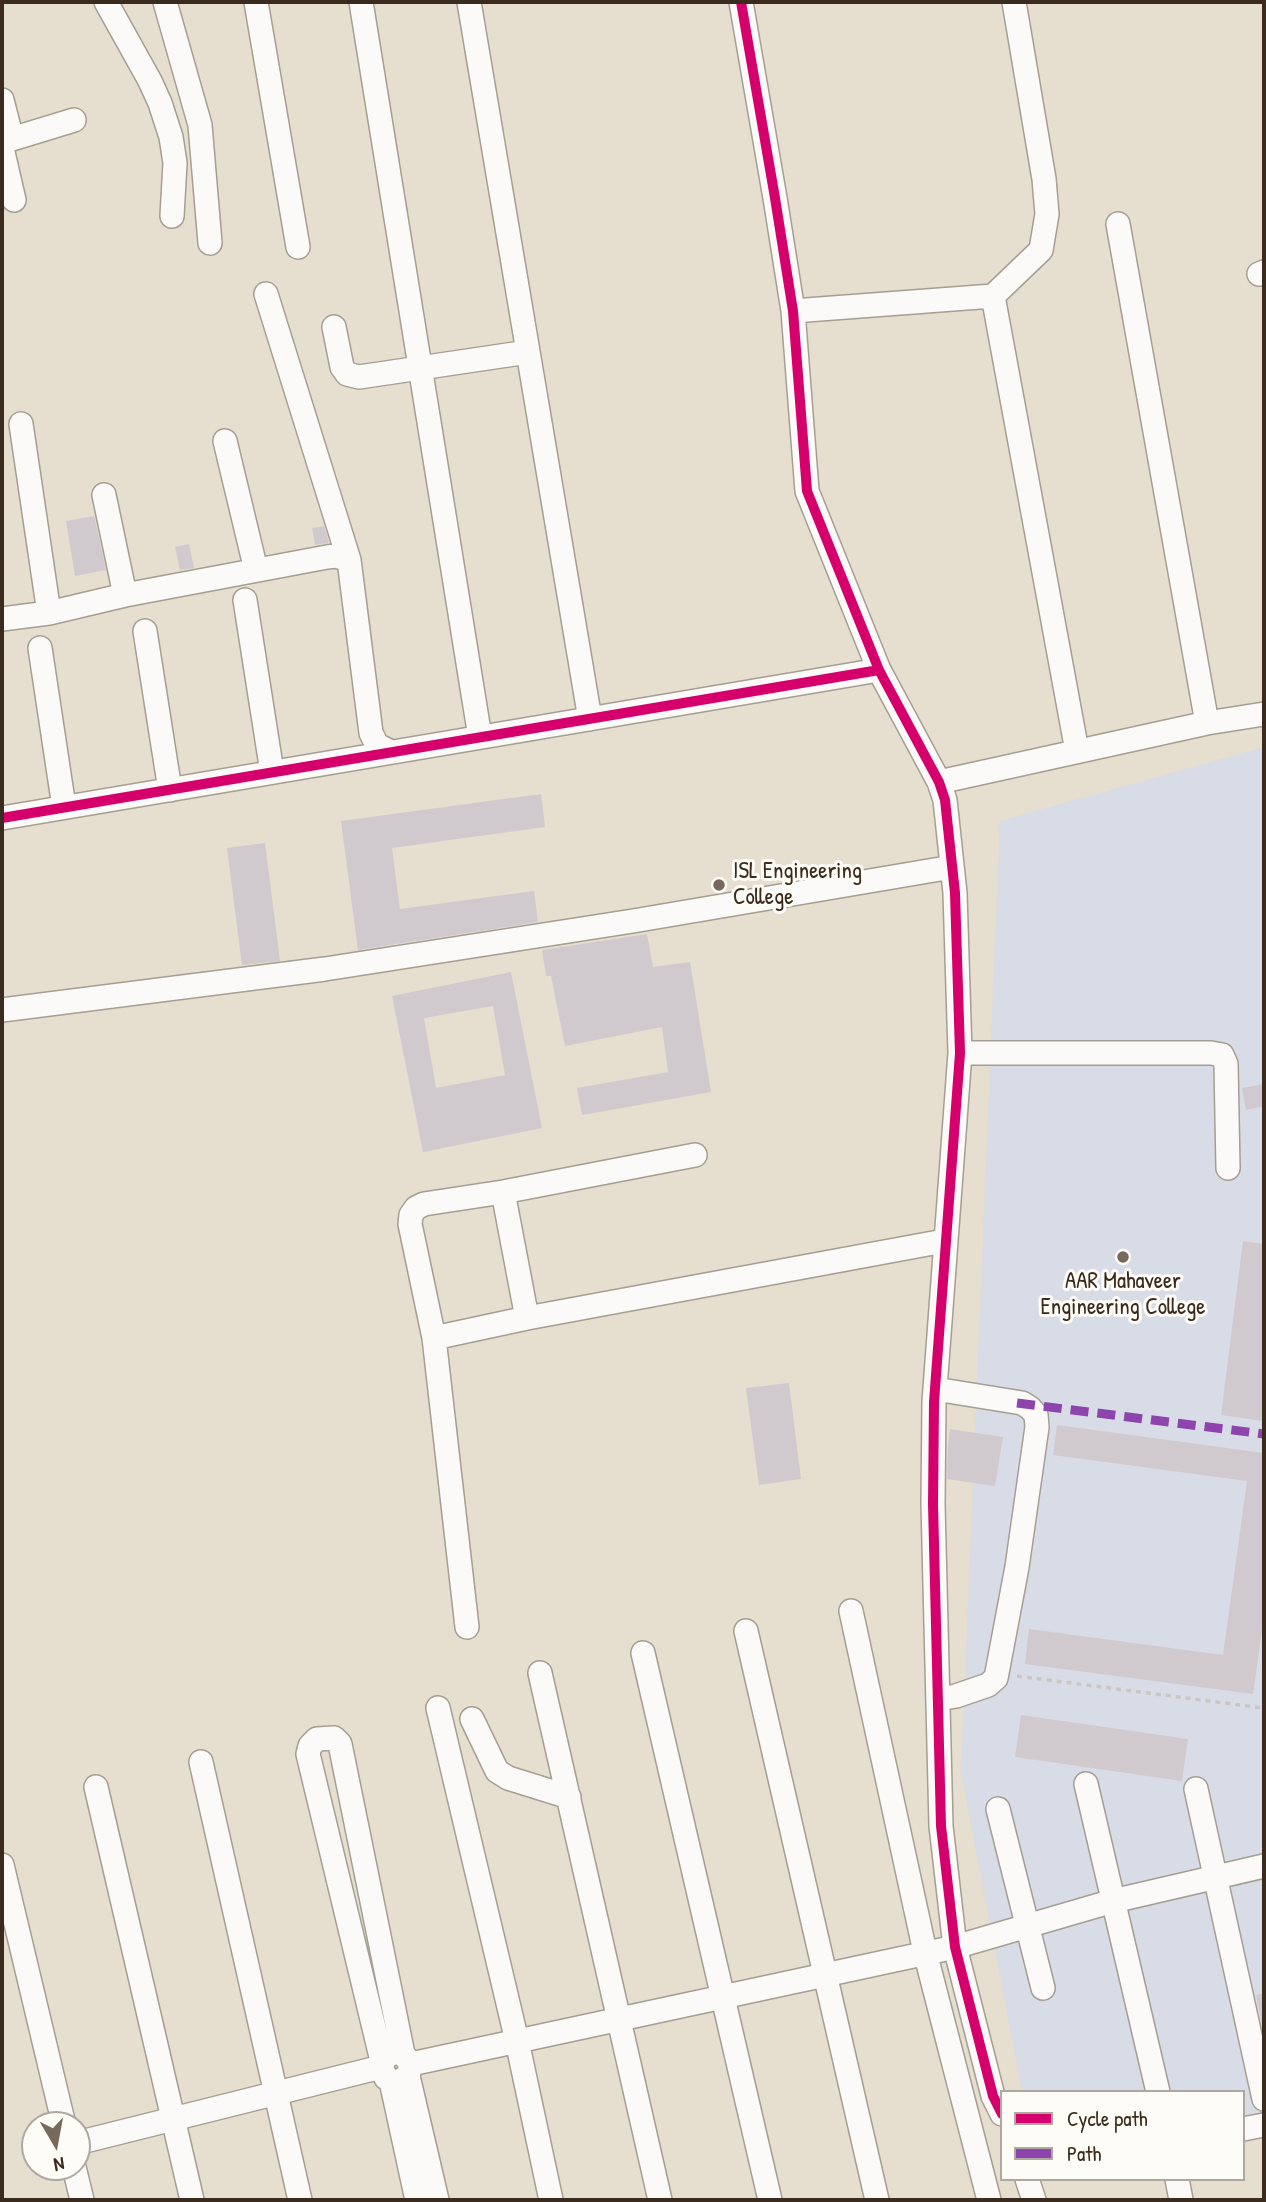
<!DOCTYPE html>
<html>
<head>
<meta charset="utf-8">
<style>
  body { margin:0 }
  #map { position:relative; width:1266px; height:2202px; overflow:hidden; background:#e6dece; font-family:"Patrick Hand",sans-serif }
  canvas { display:block }
  .frame { position:absolute; inset:0; border:4px solid #3b2a1e; pointer-events:none }
  .legend { position:absolute; left:1000px; top:2090px; width:245px; height:91px; box-sizing:border-box; background:#fdfcf7; border:2px solid #afa8a0; margin:0; padding:9px 12px; list-style:none; font-size:21px; color:#3b2a1e }
  .legend li { display:flex; align-items:center; gap:14px; height:35px }
  .legend b { width:35px; border:2px solid #afa8a0 }
  .north { position:absolute; left:21px; top:2111px; width:70px; height:70px; box-sizing:border-box; background:#fdfcf7; border:2px solid #afa8a0; border-radius:50%; rotate:170deg; font-size:19px; font-weight:700; line-height:28px; text-align:center; color:#3b2a1e }
  .north::after { content:''; display:block; margin:auto; width:24px; height:32px; background:#77695c; clip-path:polygon(50% 0,100% 100%,50% 72%,0 100%) }
</style>
</head>
<body>
<div id="map">
<canvas width="1266" height="2202"></canvas>
<div class="frame"></div>
<ul class="legend">
<li><b style="height:9px;background:#d6006c"></b>Cycle path</li>
<li><b style="height:9px;background:#8e44ad"></b>Path</li>
</ul>
<div class="north">N</div>
</div>
<script>
const context = document.querySelector('canvas').getContext('2d');
context.lineJoin = 'round';
function fill(path, color) { context.fillStyle = color; context.fill(path, 'evenodd'); }
const shape = rows => new Path2D(rows.map(r => 'M' + r).join(''));
function strokePath(path, color, width, dash) { context.strokeStyle = color; context.lineWidth = width; context.lineCap = dash ? 'butt' : 'round'; context.setLineDash(dash || []); context.stroke(path); }
function drawText(font, color, halo, rows, align = 'center') {
  context.font = font + ' "Patrick Hand",sans-serif'; context.lineWidth = 6; context.setLineDash([]); context.textBaseline = 'middle'; context.strokeStyle = halo; context.fillStyle = color; for (const [text, x, y, turn = 0] of rows) {
    context.save(); context.translate(x, y); context.rotate((+turn || 0) * Math.PI / 180); context.textAlign = isNaN(turn) ? turn : align; if (halo) context.strokeText(text, 0, 0); context.fillText(text, 0, 0); context.restore();
  }
}
fill(shape([
  [1264,747,1264,2135,1243,2144,1243,2092,1022,2092,961,1773,1000,821]
]), '#d8dce6');
fill(shape([
  [94,516,106,570,75,576,66,521],
  [324,526,329,543,315,545,312,528],
  [189,544,194,568,180,570,175,547],
  [541,794,545,827,392,848,400,909,534,891,538,922,358,950,341,821],
  [265,843,280,961,242,965,227,848],
  [647,934,653,967,690,962,711,1092,582,1115,577,1088,668,1072,662,1027,565,1046,551,976,546,976,542,950],
  [511,972,542,1128,423,1152,392,996],
  [493,1006,505,1075,436,1088,424,1018],
  [1264,1084,1264,1106,1246,1110,1242,1088],
  [1243,1241,1264,1244,1264,1421,1221,1415],
  [789,1383,801,1479,759,1485,746,1388],
  [1057,1425,1264,1453,1264,1615,1253,1694,1025,1664,1029,1629,1223,1655,1247,1481,1053,1455],
  [950,1429,1003,1437,995,1486,947,1479,948,1447],
  [1021,1715,1188,1739,1182,1781,1015,1757],
  [1264,1993,1264,2035,1256,1995]
]), '#d0cacf');
const minor = shape([
  [106,2,150,81,160,103,171,137,175,163,172,216],
  [165,2,200,125,210,243],
  [256,2,298,247],
  [361,2,480,737],
  [469,2,590,719],
  [741,2,775,198,793,311,807,491,879,670,939,782,945,800,955,893,960,1053,934,1402,933,1504,941,1826,955,1947,993,2096,1002,2114],
  [2,100,12,139],
  [2,142,74,120],
  [2,148,14,200],
  [1118,224,1207,723],
  [1259,274,1264,272],
  [266,294,349,560,371,733,377,745,391,752],
  [993,296,1077,751],
  [793,311,993,296,1041,250,1047,214,1044,179,1014,2],
  [334,327,342,367,347,374,359,377,528,352],
  [21,424,49,613],
  [225,441,256,570],
  [104,495,125,595],
  [245,600,272,772],
  [2,619,49,613,125,595,327,557,336,556,349,560],
  [145,631,170,790],
  [40,648,64,807],
  [939,782,1207,723,1264,714],
  [2,818,879,670],
  [2,1010,325,969,633,921,952,867],
  [960,1053,1211,1053,1222,1055,1226,1064,1228,1168],
  [695,1155,503,1192,424,1204,416,1208,411,1215,410,1224,434,1338,527,1318,944,1241],
  [503,1192,527,1318],
  [434,1338,467,1627],
  [935,1389,1022,1403,1030,1408,1036,1415,1037,1427,1017,1567,996,1678,988,1685,956,1696,938,1699],
  [851,1611,925,1952,989,2200],
  [746,1631,877,2200],
  [643,1653,770,2200],
  [540,1673,660,2200],
  [438,1708,517,2041,551,2200],
  [472,1719,497,1771,508,1778,569,1797],
  [201,1762,300,2200],
  [1086,1784,1158,2092],
  [96,1787,192,2200],
  [1196,1789,1264,2099],
  [998,1809,1043,1988],
  [2,1865,64,2125],
  [382,2061,308,1754,310,1746,317,1739,334,1738,340,1744,403,2054],
  [411,2064,955,1947,1113,1901,1264,1866],
  [408,2076,437,2200],
  [391,2081,397,2082,408,2076,411,2064,403,2054,397,2052,386,2056,381,2067,386,2078,391,2081,417,2200],
  [1243,2129,1264,2125],
  [77,2143,381,2067],
  [74,2167,82,2200],
  [1027,2179,1034,2200],
  [1177,2179,1181,2200]
]);
strokePath(minor, '#a59e93', 26);
strokePath(shape([
  [1017,1676,1263,1708,1264,1702]
]), '#cac7c3', 3.5, [5, 5]);
strokePath(minor, '#fbfaf8', 23);
strokePath(shape([
  [1017,1403,1264,1434]
]), '#8e44ad', 9, [18, 9]);
strokePath(shape([
  [741,2,775,198,793,311,807,491,879,670,939,782,945,800,955,893,960,1053,934,1402,933,1504,941,1826,955,1947,993,2096,1002,2114],
  [2,818,879,670]
]), '#d6006c', 10);
for (const [x, y, r, color] of [
  [719,885,7,"#77695c"],
  [1123,1257,7,"#77695c"]
]) { const dot = new Path2D(); dot.arc(x, y, r, 0, 2 * Math.PI); context.fillStyle = color; context.fill(dot); strokePath(dot, '#fdfcf7', 2.5); }
drawText('23px', '#3b2a1e', '#fdfcf7', [
  ["ISL Engineering",733,872],
  ["College",733,898],
  ["AAR Mahaveer",1123,1282,"center"],
  ["Engineering College",1123,1308,"center"]
], 'left');
</script>
</body>
</html>
